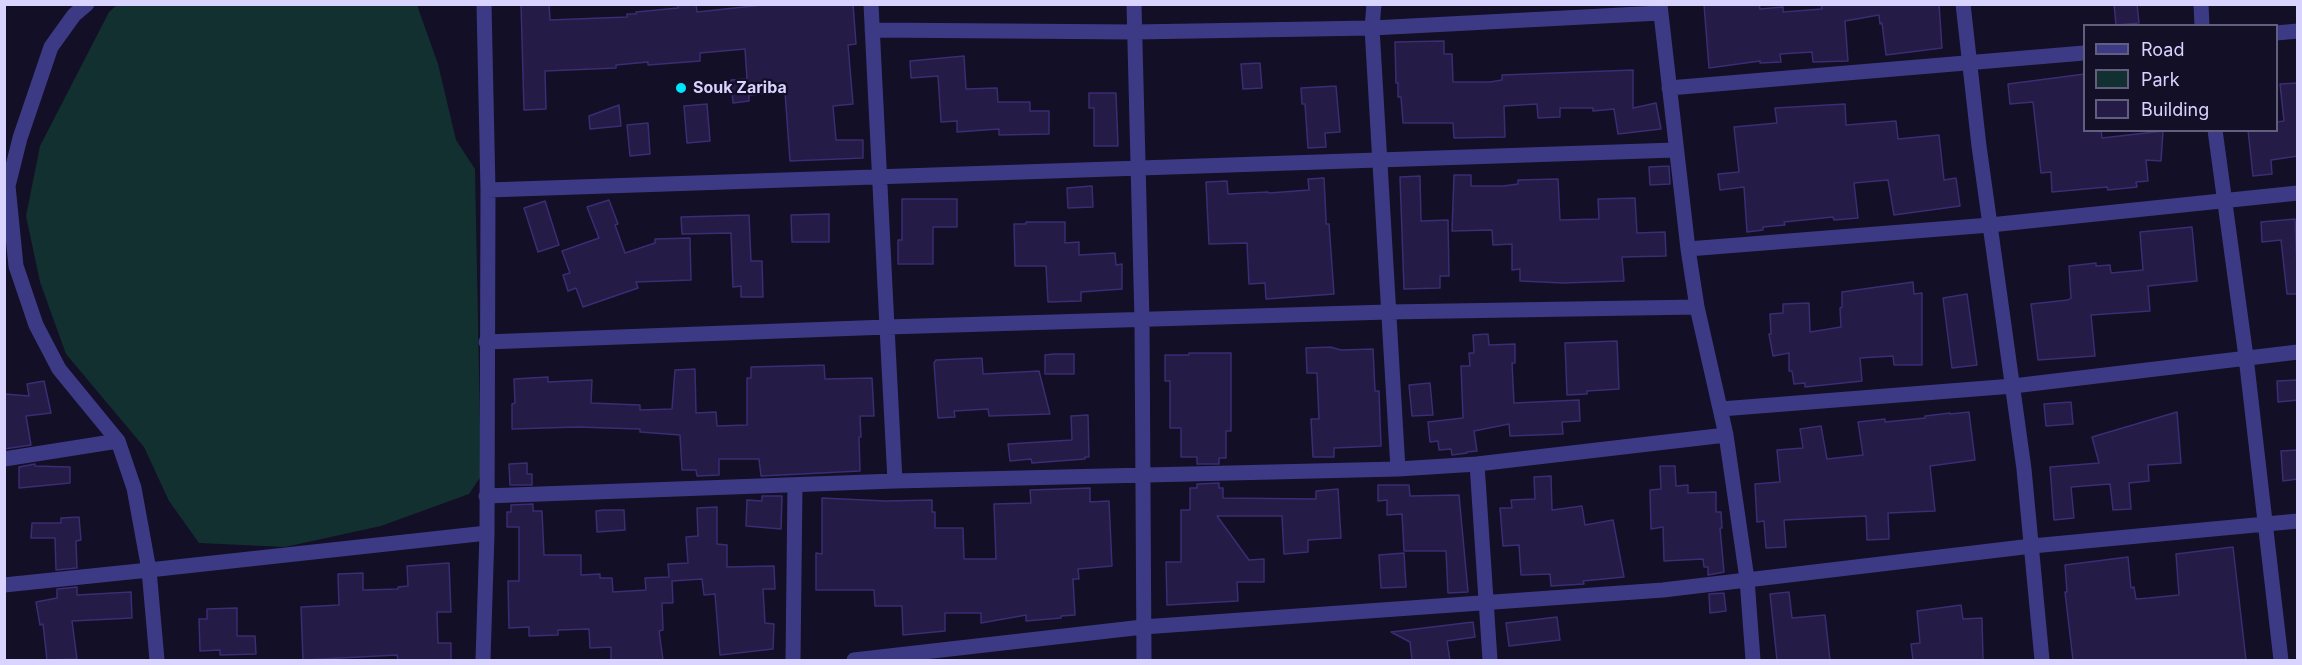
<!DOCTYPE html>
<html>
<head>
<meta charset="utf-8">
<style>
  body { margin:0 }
  #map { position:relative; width:2302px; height:665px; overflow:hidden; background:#130f26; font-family:Inter,sans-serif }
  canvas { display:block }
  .frame { position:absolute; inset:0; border:6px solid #d9d4ff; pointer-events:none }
  .legend { position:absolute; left:2083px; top:24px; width:195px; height:108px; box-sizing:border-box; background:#130f26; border:2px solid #625e7d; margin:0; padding:8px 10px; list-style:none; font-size:18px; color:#d9d4ff }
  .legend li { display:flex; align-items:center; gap:12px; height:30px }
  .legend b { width:30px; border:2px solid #625e7d }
</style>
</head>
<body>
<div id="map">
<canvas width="2302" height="665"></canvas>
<div class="frame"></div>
<ul class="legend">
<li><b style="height:8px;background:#3d3a85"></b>Road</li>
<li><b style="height:16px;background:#12302f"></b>Park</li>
<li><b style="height:16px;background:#241b47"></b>Building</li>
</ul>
</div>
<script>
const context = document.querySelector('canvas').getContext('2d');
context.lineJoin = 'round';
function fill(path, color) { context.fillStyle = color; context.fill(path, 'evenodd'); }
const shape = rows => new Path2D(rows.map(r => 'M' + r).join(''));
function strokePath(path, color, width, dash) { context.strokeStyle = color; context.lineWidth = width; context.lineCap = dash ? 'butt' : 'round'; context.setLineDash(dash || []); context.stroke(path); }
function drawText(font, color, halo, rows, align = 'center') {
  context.font = font + ' Inter,sans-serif'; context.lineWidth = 4.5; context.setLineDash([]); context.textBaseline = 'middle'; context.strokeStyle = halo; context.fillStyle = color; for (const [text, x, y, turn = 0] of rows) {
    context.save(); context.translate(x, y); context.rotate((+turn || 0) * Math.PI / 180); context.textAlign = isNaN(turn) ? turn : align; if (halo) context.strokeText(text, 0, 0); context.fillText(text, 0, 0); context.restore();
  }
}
fill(shape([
  [117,5,417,5,438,64,456,140,475,169,481,476,469,494,381,526,285,547,199,543,169,501,144,447,66,354,40,282,26,216,40,146,109,12]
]), '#12302f');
const building = shape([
  [521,4,549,4,550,20,627,17,627,14,636,14,636,12,678,8,678,4,696,4,697,12,772,4,853,4,856,44,848,45,853,104,833,106,836,140,863,140,863,158,790,161,785,92,749,95,749,101,733,103,731,80,747,79,745,49,700,53,700,61,648,65,648,62,616,65,616,68,545,71,546,109,524,110,521,4],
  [1704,4,1759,4,1760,9,1783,7,1783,12,1822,9,1821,4,1939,4,1942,48,1886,55,1882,23,1880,24,1879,15,1845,21,1848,61,1813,62,1812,52,1780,54,1781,62,1760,63,1760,61,1709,68,1704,4],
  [2114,4,2137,4,2139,23,2116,25,2114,4],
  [1444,41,1444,54,1452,54,1453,82,1490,82,1502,80,1502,75,1633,70,1633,108,1656,103,1661,129,1618,134,1614,109,1593,111,1593,108,1560,108,1560,117,1538,118,1537,104,1504,106,1505,137,1454,138,1453,123,1403,123,1401,97,1398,97,1398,83,1396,83,1395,42,1444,41],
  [964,56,966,89,997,88,998,102,1030,102,1030,111,1049,111,1049,134,999,135,999,129,957,132,957,121,941,122,938,76,911,78,910,61,964,56],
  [1260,63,1262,88,1243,89,1241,64,1260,63],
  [2085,74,2085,130,2101,130,2102,138,2163,131,2161,161,2146,160,2148,181,2136,182,2137,187,2108,190,2107,187,2052,192,2051,172,2041,173,2033,102,2010,104,2008,84,2085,74],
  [2298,83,2298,156,2271,160,2272,174,2253,176,2248,130,2277,130,2277,122,2284,121,2280,84,2298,83],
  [1336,86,1340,132,1325,133,1326,147,1308,148,1305,104,1302,104,1301,88,1336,86],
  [1089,93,1116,93,1118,146,1094,146,1094,108,1089,108,1089,93],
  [707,104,710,141,687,143,684,106,707,104],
  [1845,104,1846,125,1896,121,1898,139,1939,135,1944,180,1956,178,1960,206,1894,215,1888,180,1854,183,1858,218,1834,220,1833,217,1784,222,1785,225,1763,227,1763,230,1747,232,1744,187,1720,190,1718,174,1739,172,1734,127,1777,123,1775,108,1845,104],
  [619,105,621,126,590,129,589,116,619,105],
  [648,123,650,154,630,156,627,125,648,123],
  [1669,166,1670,184,1650,185,1649,167,1669,166],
  [1454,175,1471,175,1471,186,1503,186,1518,184,1518,180,1558,179,1560,220,1599,219,1598,199,1635,198,1637,233,1665,232,1666,256,1622,257,1624,281,1563,283,1520,281,1520,269,1512,270,1512,244,1493,245,1492,230,1452,231,1454,175],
  [1420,176,1421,221,1448,220,1449,276,1440,276,1440,288,1404,289,1400,177,1420,176],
  [1324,178,1326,219,1326,224,1329,224,1334,294,1266,299,1265,283,1249,284,1247,243,1209,244,1206,182,1227,181,1228,194,1268,192,1269,193,1309,190,1308,179,1324,178],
  [1092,186,1093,207,1068,208,1067,188,1092,186],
  [902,199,957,199,957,227,933,227,933,264,898,264,898,240,902,240,902,199],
  [609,200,618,224,615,225,625,253,655,243,655,239,690,238,691,280,636,282,638,288,583,307,576,288,568,291,563,275,570,273,562,251,599,238,587,207,609,200],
  [545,201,559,245,538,252,524,208,545,201],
  [829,214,829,242,792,242,791,215,829,214],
  [749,215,751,261,762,261,763,297,741,297,741,286,733,287,731,233,682,234,681,217,749,215],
  [2295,219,2298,294,2287,294,2281,240,2262,242,2261,222,2295,219],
  [1026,222,1065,222,1065,243,1079,242,1079,255,1115,253,1116,265,1122,264,1122,289,1081,292,1081,301,1048,302,1046,266,1015,266,1014,224,1026,224,1026,222],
  [2192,227,2197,281,2148,286,2150,311,2091,315,2095,356,2038,360,2031,304,2068,300,2071,298,2069,266,2096,263,2096,266,2110,265,2111,273,2143,270,2140,232,2192,227],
  [1913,282,1914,294,1922,293,1922,365,1894,365,1893,356,1860,358,1862,381,1805,387,1805,383,1794,384,1792,371,1789,371,1789,353,1773,356,1769,334,1771,334,1770,314,1783,313,1783,304,1809,303,1810,332,1841,327,1840,308,1842,307,1842,292,1913,282],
  [1967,294,1977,365,1952,368,1943,298,1967,294],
  [1488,334,1489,345,1515,344,1515,363,1512,363,1514,403,1579,400,1580,421,1562,422,1563,434,1510,436,1509,424,1474,431,1477,451,1467,452,1467,453,1452,455,1451,449,1439,450,1438,441,1430,442,1428,422,1463,418,1461,366,1470,366,1469,353,1474,353,1473,335,1488,334],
  [1617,341,1619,389,1587,391,1587,394,1567,395,1565,343,1617,341],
  [1330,347,1341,350,1373,349,1375,391,1379,391,1381,446,1334,448,1334,457,1313,457,1311,419,1319,419,1317,373,1307,373,1306,348,1330,347],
  [1189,353,1231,353,1231,431,1226,431,1226,458,1219,458,1219,464,1197,464,1197,457,1181,457,1181,428,1170,428,1170,381,1165,381,1165,355,1189,355,1189,353],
  [1054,354,1074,354,1074,374,1045,374,1045,355,1054,354],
  [982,358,983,374,1039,371,1050,414,989,416,988,409,954,411,955,417,938,418,934,363,936,360,982,358],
  [824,365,825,379,872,378,874,416,860,416,861,437,859,437,860,471,761,476,759,459,719,459,719,475,697,476,696,470,682,470,680,435,640,432,640,429,577,427,512,429,512,404,515,403,514,379,548,377,548,382,592,380,591,403,640,405,640,410,672,409,675,370,695,369,696,413,716,412,717,426,747,425,747,378,751,378,751,367,824,365],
  [2298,380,2298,400,2278,402,2277,381,2298,380],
  [44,381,51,413,26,416,31,445,4,449,4,394,29,396,27,384,44,381],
  [1430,383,1433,415,1412,416,1409,385,1430,383],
  [2071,402,2073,424,2046,426,2044,404,2071,402],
  [1969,412,1975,460,1930,466,1935,511,1888,513,1889,539,1867,540,1866,516,1784,520,1786,547,1766,548,1764,521,1757,522,1755,484,1780,482,1777,450,1803,448,1800,429,1821,426,1827,459,1863,455,1858,422,1885,419,1885,422,1925,418,1925,416,1950,413,1950,414,1969,412],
  [2177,412,2181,463,2148,465,2149,481,2129,483,2131,509,2113,510,2110,484,2071,487,2074,518,2054,520,2050,467,2099,463,2092,437,2177,412],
  [1088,415,1089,457,1085,457,1085,459,1032,463,1031,459,1010,461,1008,444,1072,440,1071,416,1088,415],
  [2298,450,2298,479,2283,481,2281,451,2298,450],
  [527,463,527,474,532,474,532,485,510,485,509,464,527,463],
  [35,464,35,466,70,467,70,483,19,488,19,467,35,464],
  [1660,466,1675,466,1676,486,1688,485,1688,493,1716,492,1716,512,1721,512,1722,528,1720,528,1724,572,1708,575,1708,567,1704,567,1703,559,1664,561,1663,527,1651,529,1650,490,1661,489,1660,466],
  [1551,476,1552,510,1582,506,1585,525,1613,520,1624,577,1583,581,1584,584,1551,586,1550,574,1521,575,1519,545,1503,546,1500,508,1512,508,1511,500,1535,499,1534,477,1551,476],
  [1219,483,1219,488,1223,488,1223,498,1316,499,1316,491,1338,489,1341,538,1308,540,1308,552,1284,554,1282,516,1217,516,1249,560,1264,559,1264,582,1237,582,1238,601,1167,605,1166,562,1181,562,1181,510,1190,510,1190,488,1197,488,1197,484,1219,483],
  [1378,485,1409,485,1410,496,1459,495,1468,592,1448,593,1446,551,1404,551,1402,514,1387,515,1387,500,1378,501,1378,485],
  [1090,488,1090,502,1109,501,1112,566,1078,569,1079,579,1073,579,1075,615,1061,616,1061,618,1026,621,1026,615,981,623,981,613,945,613,945,631,903,635,902,606,875,606,874,590,816,590,816,553,822,554,822,498,885,501,932,500,932,512,935,512,935,528,963,528,964,559,996,559,994,504,1031,503,1030,490,1090,488],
  [762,496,782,496,781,529,746,526,747,500,762,501,762,496],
  [533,504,533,511,542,511,544,555,581,555,581,575,600,574,600,578,612,578,613,592,646,590,645,578,669,577,668,564,688,563,686,537,698,536,697,508,717,507,717,544,727,545,727,567,774,566,775,589,763,589,765,623,774,624,773,649,720,655,715,594,704,595,702,579,672,581,673,603,662,603,663,630,659,631,663,660,611,660,611,647,590,648,589,629,558,630,558,635,529,636,529,627,509,628,508,581,519,581,519,527,507,527,507,512,511,512,511,505,533,504],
  [604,510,624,510,625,530,597,532,596,511,604,510],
  [79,517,81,540,76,541,77,568,56,570,55,538,31,538,32,523,61,523,61,518,79,517],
  [2233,547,2246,660,2073,660,2065,592,2067,592,2065,565,2128,557,2131,588,2134,587,2136,599,2149,598,2179,595,2176,554,2233,547],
  [1404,553,1406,587,1381,588,1379,555,1404,553],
  [449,563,451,612,437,612,438,643,451,643,451,660,398,660,397,655,303,660,301,607,339,605,338,574,363,573,363,590,398,589,398,587,408,586,407,566,449,563],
  [77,587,77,595,131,592,132,618,72,621,77,659,47,660,43,624,40,625,36,602,57,598,57,589,77,587],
  [1789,592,1792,618,1825,615,1830,660,1777,660,1770,594,1789,592],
  [1724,593,1726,611,1710,613,1709,594,1724,593],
  [1961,605,1963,619,1982,618,1983,660,1913,660,1911,644,1920,643,1917,611,1961,605],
  [237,608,237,636,255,636,256,654,220,655,220,650,200,651,199,619,207,619,207,609,237,608],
  [1557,617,1560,640,1509,646,1506,623,1557,617],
  [1473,622,1475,637,1447,641,1450,660,1412,660,1410,642,1391,632,1473,622]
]);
fill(building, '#241b47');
strokePath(building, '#3b2d73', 1.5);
strokePath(shape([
  [871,4,887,327,1388,312,1697,307],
  [1134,4,1142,321,1144,660],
  [1374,4,1372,28,1398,469],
  [2201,4,2202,26],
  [1660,5,1688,249,1697,307,1726,435,1747,579,1753,660],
  [872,30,1135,32,1372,28,1660,13],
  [2276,33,2298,31],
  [1669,88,2084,53],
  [2215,130,2246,357,2281,660],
  [488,190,1675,150],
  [1688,249,1990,225,2298,193],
  [486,342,887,327,895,481],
  [1721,409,2013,386,2298,352],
  [4,459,118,441],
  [1477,464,1490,660],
  [486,496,895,481,1398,469,1477,464,1726,435],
  [4,585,149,570,134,488,118,441,59,369,36,325,16,266,8,186,20,138,51,47,74,15,87,4],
  [157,660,149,570,487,533],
  [483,660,487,533,488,190,484,4],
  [793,660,795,485],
  [854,660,1143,627,1663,590,2032,546,2298,521]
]), '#3d3a85', 15);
strokePath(shape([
  [1963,4,1979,146,2024,469,2042,660]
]), '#3d3a85', 15);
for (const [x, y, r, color] of [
  [681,88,6,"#00e5ff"]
]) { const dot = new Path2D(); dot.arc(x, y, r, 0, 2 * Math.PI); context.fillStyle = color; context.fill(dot); strokePath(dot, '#130f26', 2); }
drawText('bold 16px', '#d9d4ff', '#130f26', [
  ["Souk Zariba",693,88]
], 'left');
</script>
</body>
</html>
